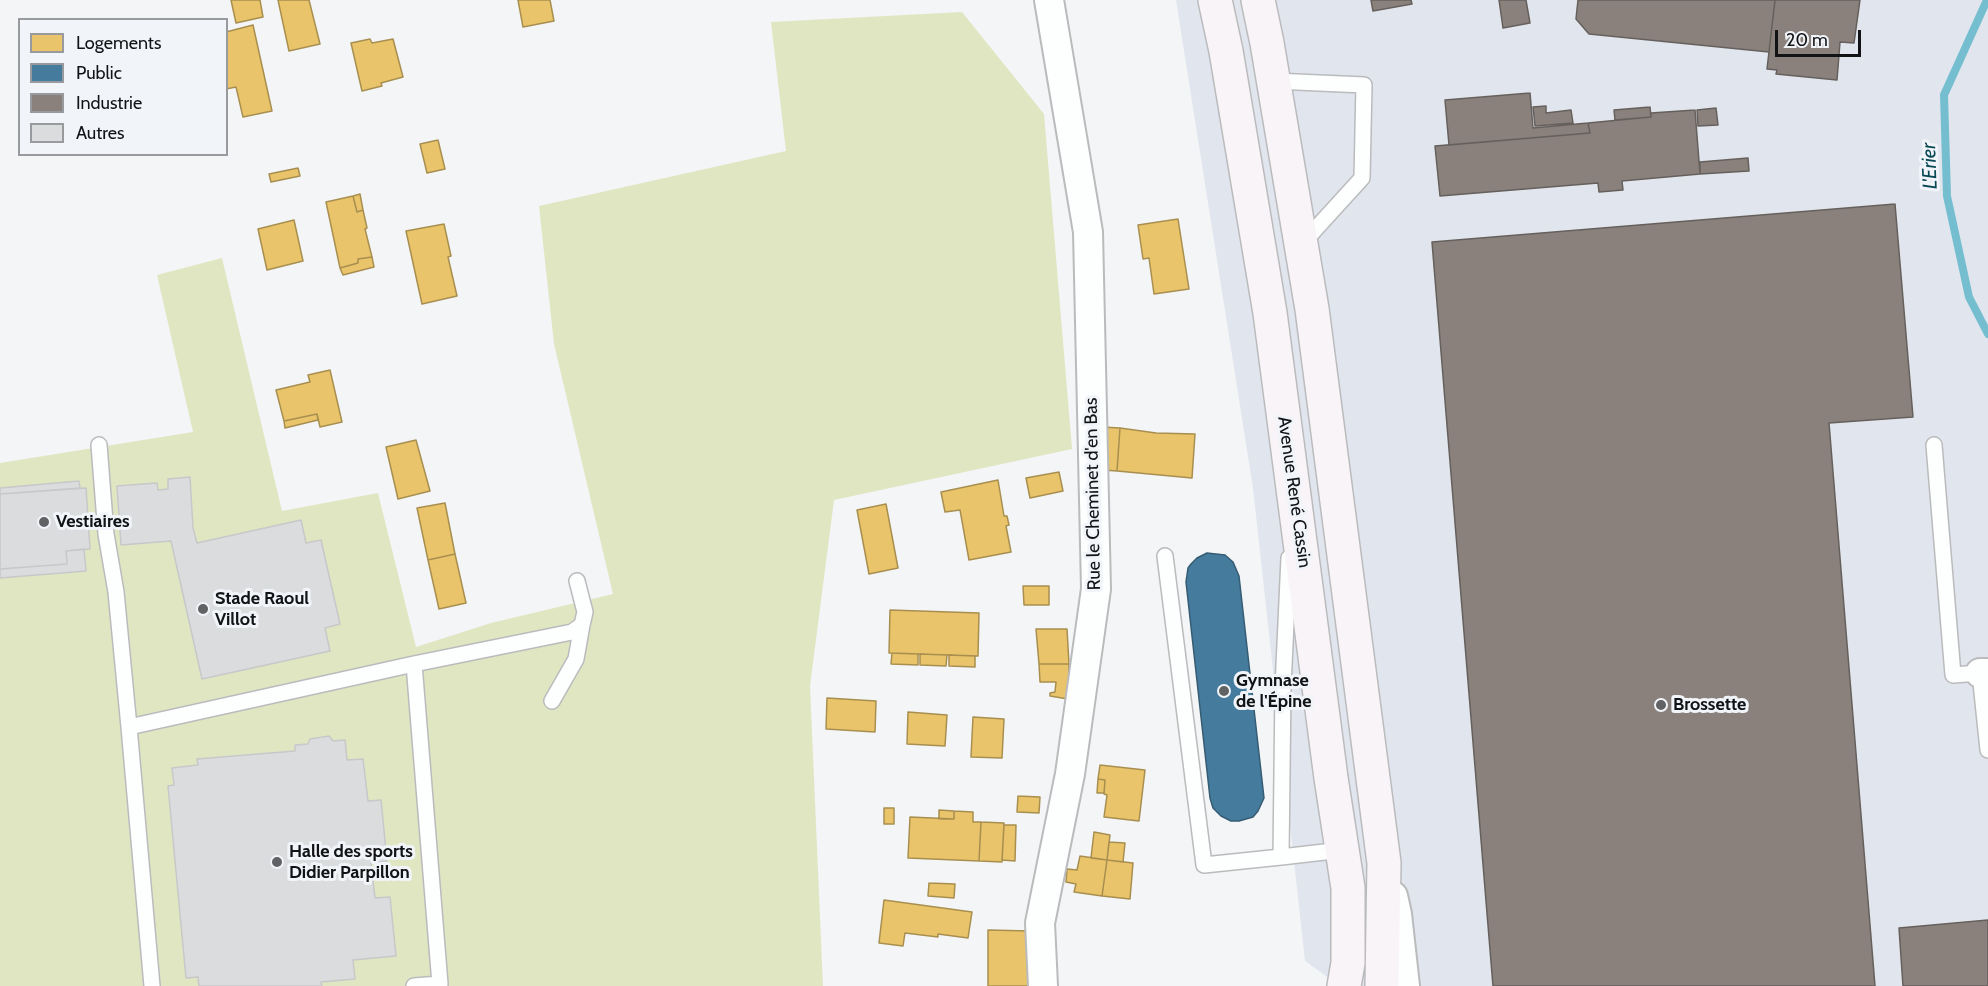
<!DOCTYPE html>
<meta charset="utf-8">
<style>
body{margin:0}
#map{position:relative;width:1988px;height:986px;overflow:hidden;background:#f3f5f7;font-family:Cabin,sans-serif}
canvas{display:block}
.legend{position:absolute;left:18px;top:18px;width:210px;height:138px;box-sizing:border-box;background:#f1f4f9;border:2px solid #989a9e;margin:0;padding:8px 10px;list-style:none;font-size:18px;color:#121315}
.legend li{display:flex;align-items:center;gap:12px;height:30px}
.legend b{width:30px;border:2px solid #989a9e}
.scale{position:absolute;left:1775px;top:30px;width:86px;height:27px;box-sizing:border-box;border:3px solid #121315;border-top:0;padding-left:8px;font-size:18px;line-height:21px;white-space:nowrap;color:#121315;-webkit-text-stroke:4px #f1f4f9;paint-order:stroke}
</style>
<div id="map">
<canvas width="1988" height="986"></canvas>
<ul class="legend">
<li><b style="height:16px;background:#e9c46a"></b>Logements</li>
<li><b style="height:16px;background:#457b9d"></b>Public</li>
<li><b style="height:16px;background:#8a817c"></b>Industrie</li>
<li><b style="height:16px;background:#dbdcdd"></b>Autres</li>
</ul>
<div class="scale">20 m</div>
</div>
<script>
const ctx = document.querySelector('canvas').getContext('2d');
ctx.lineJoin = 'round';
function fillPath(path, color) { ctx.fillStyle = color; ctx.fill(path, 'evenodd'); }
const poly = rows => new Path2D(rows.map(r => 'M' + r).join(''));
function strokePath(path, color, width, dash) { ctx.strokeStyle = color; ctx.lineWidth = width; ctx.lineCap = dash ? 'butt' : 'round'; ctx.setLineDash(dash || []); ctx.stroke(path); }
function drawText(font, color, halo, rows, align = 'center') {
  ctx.font = font + ' Cabin,sans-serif'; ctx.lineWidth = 6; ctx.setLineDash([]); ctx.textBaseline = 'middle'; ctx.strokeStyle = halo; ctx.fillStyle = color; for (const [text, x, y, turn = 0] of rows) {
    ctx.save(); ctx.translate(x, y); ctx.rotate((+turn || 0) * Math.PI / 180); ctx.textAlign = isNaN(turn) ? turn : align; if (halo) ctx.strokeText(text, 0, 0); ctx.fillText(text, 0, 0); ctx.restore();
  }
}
fillPath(poly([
 [1176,0,1988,0,1988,986,1340,986,1305,961,1253,488]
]), '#e1e5ed');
fillPath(poly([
 [962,12,1044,114,1072,449,834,500,810,686,823,986,0,986,0,463,193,432,157,275,222,258,282,511,378,493,416,647,491,623,613,594,554,344,539,206,786,151,771,22]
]), '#e1e6c2');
const homes = poly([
 [231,0,260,0,263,17,236,23,231,0],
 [278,0,309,0,320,44,289,51,278,0],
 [518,0,550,0,554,21,523,27,518,0],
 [253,25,272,111,243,117,236,87,226,89,226,32,253,25],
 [370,39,372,43,393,39,403,77,381,83,382,86,362,91,351,43,370,39],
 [438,140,445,169,427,173,420,144,438,140],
 [298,168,300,176,271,182,269,174,298,168],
 [360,194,363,210,357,212,353,196,360,194],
 [353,196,357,212,363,210,367,228,365,229,372,257,358,259,358,263,340,268,326,202,353,196],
 [1178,219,1189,289,1154,294,1149,258,1143,259,1138,225,1178,219],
 [294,220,303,261,267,270,258,229,294,220],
 [444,224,451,256,448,257,457,296,422,304,406,231,444,224],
 [372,257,374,267,343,275,340,268,358,263,358,259,372,257],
 [330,370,342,422,320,427,317,414,284,421,276,390,310,382,308,375,330,370],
 [317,414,318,420,285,428,284,421,317,414],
 [1102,427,1120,428,1117,471,1103,470,1102,427],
 [1120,428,1156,433,1195,434,1192,478,1117,471,1120,428],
 [416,440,430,491,398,499,386,447,416,440],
 [1059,472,1063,491,1030,498,1026,478,1059,472],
 [998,480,1004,516,1007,516,1009,525,1006,526,1011,552,969,560,960,510,945,512,941,492,998,480],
 [445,503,455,554,428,560,417,508,445,503],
 [886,504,898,568,869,574,857,510,886,504],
 [455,554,466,603,439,609,428,560,455,554],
 [1023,586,1049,586,1049,605,1024,605,1023,586],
 [890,610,979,613,978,656,889,653,890,610],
 [1036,629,1067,629,1069,664,1039,664,1036,629],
 [892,653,918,654,918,665,891,664,892,653],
 [920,654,947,655,946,666,920,665,920,654],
 [949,655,975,656,975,667,949,666,949,655],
 [1039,664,1069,664,1068,699,1050,696,1050,693,1055,692,1056,682,1040,682,1039,664],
 [827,698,876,701,875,732,826,729,827,698],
 [908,712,947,715,945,746,907,744,908,712],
 [973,717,1004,719,1002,758,971,757,973,717],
 [1100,765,1145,770,1139,821,1104,817,1107,795,1104,794,1105,780,1098,779,1100,765],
 [1098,779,1105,780,1104,793,1097,793,1098,779],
 [1018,796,1040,797,1039,813,1017,812,1018,796],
 [884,808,894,808,894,824,884,824,884,808],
 [939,810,954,811,954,819,939,819,939,810],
 [954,811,973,812,973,822,981,822,979,861,908,858,910,817,954,819,954,811],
 [981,822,1004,823,1002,862,979,861,981,822],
 [1004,825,1016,825,1015,861,1002,860,1004,825],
 [1094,832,1110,835,1107,860,1091,858,1094,832],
 [1109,842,1125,843,1123,862,1107,860,1109,842],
 [1080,856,1107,860,1102,896,1074,892,1076,884,1066,882,1067,869,1077,870,1080,856],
 [1107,860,1133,863,1130,899,1102,896,1107,860],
 [929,883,955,884,954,898,928,896,929,883],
 [884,900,972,912,968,938,938,934,938,937,905,933,903,946,879,943,884,900],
 [988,930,1030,931,1029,986,988,986,988,930]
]);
fillPath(homes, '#e9c46a');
strokePath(homes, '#a88f50', 1.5);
const public = poly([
 [1207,553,1225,555,1233,562,1239,576,1264,798,1258,811,1253,817,1239,821,1231,821,1221,816,1213,808,1210,798,1186,582,1188,568,1191,564,1197,558,1207,553]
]);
fillPath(public, '#457b9d');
strokePath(public, '#365c74', 1.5);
const industry = poly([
 [1371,0,1411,0,1412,4,1373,11,1371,0],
 [1499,0,1526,0,1530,23,1503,28,1499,0],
 [1578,0,1775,0,1769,52,1589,34,1576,19,1578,0],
 [1775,0,1860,0,1854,43,1840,42,1837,80,1776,74,1777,70,1767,69,1775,0],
 [1530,93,1533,128,1588,123,1590,133,1449,145,1445,100,1530,93],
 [1546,106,1546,113,1571,110,1573,123,1535,126,1533,107,1546,106],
 [1650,107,1651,117,1615,120,1614,110,1650,107],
 [1716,108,1718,125,1698,126,1697,110,1716,108],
 [1695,110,1700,174,1622,181,1623,190,1599,192,1598,183,1440,196,1435,146,1590,133,1588,123,1651,117,1651,113,1695,110],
 [1748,158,1749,171,1700,174,1700,162,1748,158],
 [1895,204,1913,417,1829,423,1875,986,1493,986,1432,242,1895,204],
 [1988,920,1988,986,1903,986,1899,928,1988,920]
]);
fillPath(industry, '#8a817c');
strokePath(industry, '#66605d', 1.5);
strokePath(poly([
 [1987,0,1944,95,1947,196,1969,297,1988,334]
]), '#74bed0', 8);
const building = poly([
 [190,477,193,528,197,543,301,520,306,543,321,540,340,624,325,628,330,651,202,679,171,541,121,545,117,486,157,483,158,490,168,489,168,479,190,477],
 [79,481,80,488,0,494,0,488,79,481],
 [86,488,90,549,66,551,67,564,0,569,0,494,86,488],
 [84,549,86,571,0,578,0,569,67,564,66,551,84,549],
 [329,736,333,741,345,740,347,760,363,759,368,801,381,800,387,861,371,863,375,898,390,897,396,956,353,960,355,979,321,982,322,986,199,986,198,977,186,978,168,786,174,785,172,768,198,765,197,759,295,751,295,745,308,744,310,739,329,736]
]);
fillPath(building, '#dbdcdd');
strokePath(building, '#c7c8c9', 1.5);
const lane = poly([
 [1274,81,1364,85,1362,178,1301,245],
 [99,445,106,534,116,592,129,727,414,664,572,632,582,625,585,612,577,581],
 [1934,445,1953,675,1980,673,1988,750],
 [1165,556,1204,865,1281,857],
 [1289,558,1283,687,1281,857,1342,850],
 [414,664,440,984,414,986],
 [552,701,576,659,582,625],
 [129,727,152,986]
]);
const street = poly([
 [1980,673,1988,673],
 [1393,896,1397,914,1405,986],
 [1043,986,1040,923,1070,774,1096,589,1088,232,1049,0]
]);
const secondary = poly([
 [1215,0,1226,51,1270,313,1331,778,1348,888,1348,963,1344,986],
 [1258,0,1267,43,1312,309,1384,863,1382,986]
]);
strokePath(lane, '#babbbd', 18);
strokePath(street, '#babbbd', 32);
strokePath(secondary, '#babbbd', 36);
strokePath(lane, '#fdfefe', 15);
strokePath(street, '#fdfefe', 28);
strokePath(secondary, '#f9f4f7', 33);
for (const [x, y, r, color] of [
 [44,522,6,"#616264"],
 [203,609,6,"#616264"],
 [1224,691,6,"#616264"],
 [1661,705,6,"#616264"],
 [277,862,6,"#616264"]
]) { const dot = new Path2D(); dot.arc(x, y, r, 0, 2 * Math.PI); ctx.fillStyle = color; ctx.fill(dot); strokePath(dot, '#f1f4f9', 2); }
drawText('18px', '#121315', '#f1f4f9', [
 ["Avenue René Cassin",1294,492,82],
 ["Rue le Cheminet d'en Bas",1093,494,-91]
]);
drawText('bold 18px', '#121315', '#f1f4f9', [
 ["Vestiaires",56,522],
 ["Stade Raoul",215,599],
 ["Villot",215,620],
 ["Gymnase",1236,681],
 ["de l'Épine",1236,702],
 ["Brossette",1673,705],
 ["Halle des sports",289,852],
 ["Didier Parpillon",289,873]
], 'left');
drawText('italic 20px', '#0a4956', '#f1f4f9', [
 ["L'Erier",1930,166,-92]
]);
</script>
